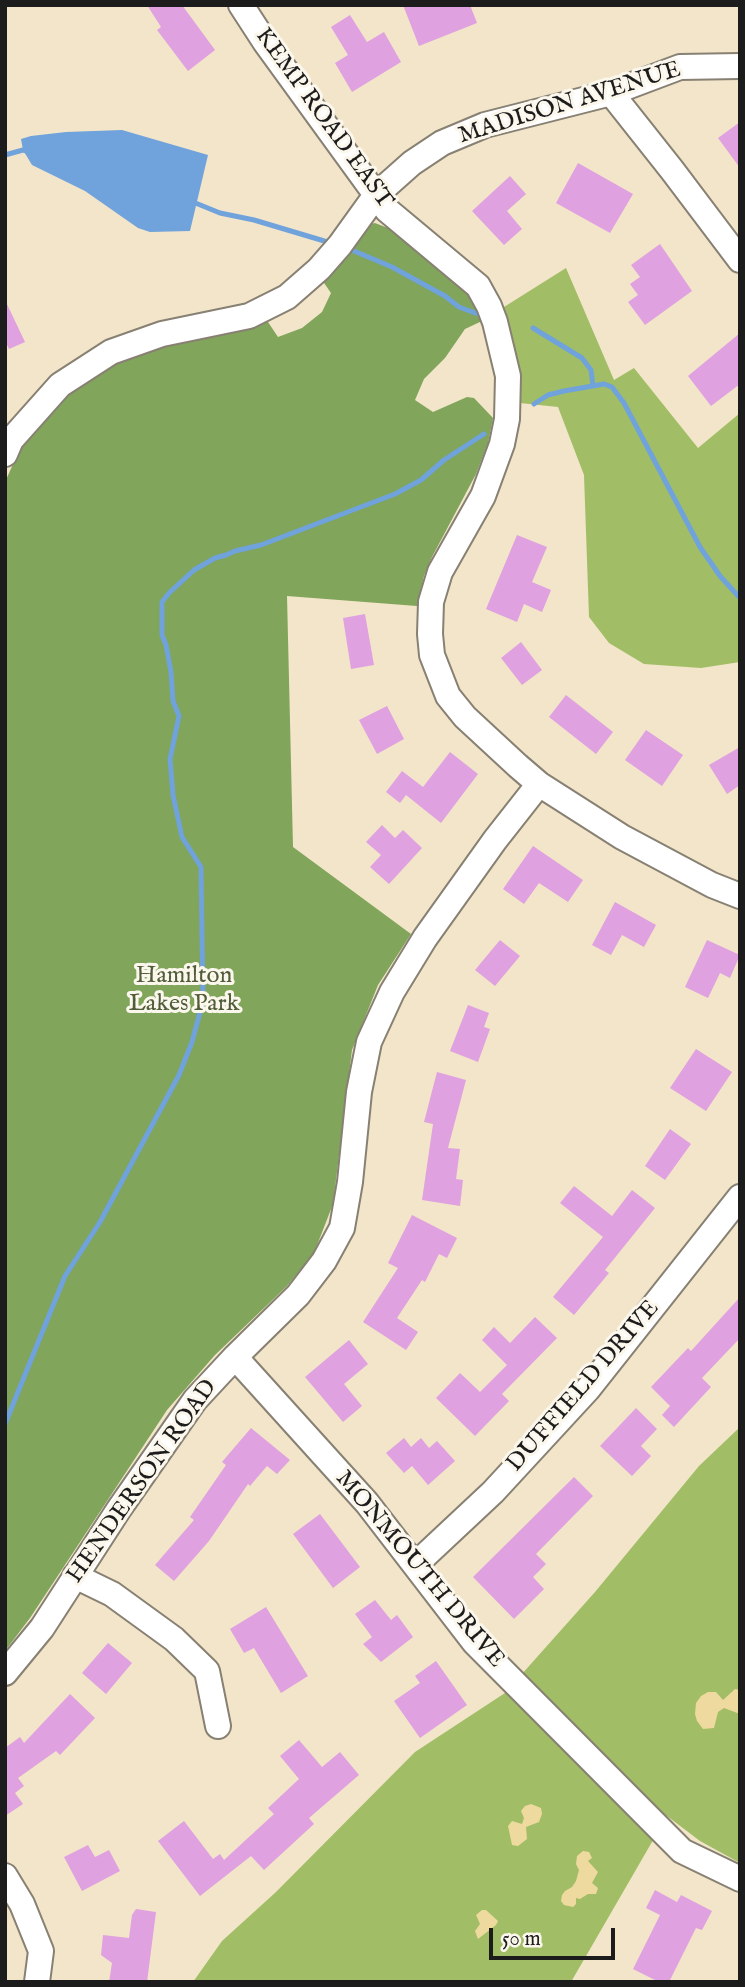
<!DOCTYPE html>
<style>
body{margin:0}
#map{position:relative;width:745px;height:1987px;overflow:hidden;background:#f2e5ca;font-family:"IM FELL English",serif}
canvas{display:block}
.frame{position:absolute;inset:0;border:7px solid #1c1c1c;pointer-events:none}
.scale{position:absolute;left:489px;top:1928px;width:126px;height:32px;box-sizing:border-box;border:4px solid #1c1c1c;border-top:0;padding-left:9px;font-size:21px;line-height:24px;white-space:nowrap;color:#1c1c1c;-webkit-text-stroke:5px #fbf7ec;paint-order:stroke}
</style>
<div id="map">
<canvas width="745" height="1987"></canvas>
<div class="frame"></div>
<div class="scale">50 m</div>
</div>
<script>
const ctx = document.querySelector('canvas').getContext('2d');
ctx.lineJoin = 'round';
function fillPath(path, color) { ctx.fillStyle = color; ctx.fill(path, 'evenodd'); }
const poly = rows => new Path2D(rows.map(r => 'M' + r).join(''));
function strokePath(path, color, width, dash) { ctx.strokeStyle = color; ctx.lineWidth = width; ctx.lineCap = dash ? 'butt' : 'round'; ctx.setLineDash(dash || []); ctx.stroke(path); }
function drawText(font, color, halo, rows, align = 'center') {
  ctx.font = font + ' "IM FELL English",serif'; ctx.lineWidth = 6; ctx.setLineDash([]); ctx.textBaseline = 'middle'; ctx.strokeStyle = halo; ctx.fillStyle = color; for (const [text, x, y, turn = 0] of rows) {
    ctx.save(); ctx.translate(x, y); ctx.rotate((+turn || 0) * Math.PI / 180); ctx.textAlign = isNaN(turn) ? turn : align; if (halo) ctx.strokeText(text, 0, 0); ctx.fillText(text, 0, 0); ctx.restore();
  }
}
fillPath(poly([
 [566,268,614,380,634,368,698,448,740,413,740,662,701,668,644,664,609,643,589,617,584,475,558,407,520,403,517,366,504,307],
 [740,1427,740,1863,700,1841,667,1816,571,1982,193,1982,222,1941,276,1892,415,1752,505,1693,595,1592,699,1466]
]), '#a1be66');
fillPath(poly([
 [375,223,393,230,455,279,472,299,482,321,465,329,445,358,424,379,415,400,433,412,467,397,474,398,493,418,488,443,476,474,432,557,424,576,417,606,287,596,293,847,411,934,378,985,352,1050,333,1204,314,1253,287,1286,215,1355,167,1410,30,1618,5,1651,5,482,23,442,68,390,118,359,162,343,266,319,278,337,302,328,322,312,331,293,322,280,366,225]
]), '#80a55b');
fillPath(poly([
 [735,1689,740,1690,740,1714,724,1708,718,1712,714,1728,703,1729,697,1721,695,1714,696,1703,701,1696,708,1692,716,1692,723,1700],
 [531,1804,541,1808,542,1814,539,1822,526,1827,527,1839,518,1846,512,1845,508,1826,512,1821,522,1824,524,1818,521,1811,525,1806],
 [583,1851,589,1852,592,1858,588,1861,598,1872,592,1883,598,1888,596,1894,588,1894,580,1899,576,1898,576,1904,573,1907,564,1905,561,1901,562,1895,565,1891,572,1887,576,1881,579,1870,576,1864,577,1856],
 [482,1910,486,1910,498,1921,496,1925,478,1939,475,1931,480,1924,476,1915]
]), '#eeda9e');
fillPath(poly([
 [122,130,208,155,190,231,150,232,138,228,85,191,32,165,23,150,21,139,31,136,66,132]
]), '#70a2db');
strokePath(poly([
 [5,155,23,150,30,152],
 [193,202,220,213,254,220,331,243],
 [347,248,392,267,445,296,459,307,478,314],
 [533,328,582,358,591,370,593,386],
 [534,404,548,395,564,391,604,384,612,387,624,403,700,547,720,576,740,598],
 [5,1424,65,1276,100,1222,179,1075,192,1042,203,1001,201,867,182,837,173,795,170,759,179,716,173,701,171,672,166,645,162,635,162,602,169,593,194,570,215,558,226,555,235,551,261,545,395,494,421,480,444,460,484,434]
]), '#70a2db', 5);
fillPath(poly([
 [147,5,182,5,215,50,188,71,157,30,161,27],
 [403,5,470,5,477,23,419,46],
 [350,15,367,42,384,32,401,62,352,92,335,63,348,55,331,27],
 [740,122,740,168,718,138],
 [578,163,633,194,610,233,556,203],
 [510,176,526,194,507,211,522,229,504,245,472,211],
 [660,244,692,291,645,325,628,302,638,295,630,284,640,277,631,265],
 [5,300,25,342,9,349,5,340],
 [740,333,740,384,711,406,688,376],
 [517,535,547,547,532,582,551,590,542,612,524,604,517,622,486,609],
 [365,614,374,665,351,669,343,618],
 [521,642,542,670,522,685,501,658],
 [566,695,613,732,596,754,549,717],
 [387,706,404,739,377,754,359,720],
 [646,730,683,755,662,786,625,760],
 [740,747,740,785,727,794,709,765],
 [450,752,478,774,441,823,406,795,400,803,386,792,402,771,423,787],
 [382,825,395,838,403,830,422,848,389,884,370,867,381,855,366,842],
 [533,846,583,880,568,902,539,883,524,904,503,889],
 [615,902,656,925,644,947,622,935,611,955,592,945],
 [500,940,520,956,495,986,475,970],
 [707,940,740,955,730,978,720,973,708,998,685,987],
 [468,1005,489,1013,484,1027,490,1029,478,1062,450,1051],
 [696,1049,732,1072,706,1111,670,1088],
 [437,1072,466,1080,448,1148,460,1149,456,1179,463,1180,460,1206,422,1200,433,1124,424,1122],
 [670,1129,691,1144,665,1180,645,1166],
 [574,1186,612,1216,632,1190,655,1208,605,1270,609,1273,574,1315,553,1297,603,1237,560,1203],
 [412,1215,457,1238,447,1258,439,1254,425,1282,422,1280,397,1318,418,1332,406,1350,363,1322,398,1268,388,1263],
 [740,1297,740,1338,702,1378,711,1387,674,1427,662,1415,670,1406,651,1387,688,1348,691,1351],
 [535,1317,557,1338,502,1394,509,1401,475,1436,436,1398,460,1373,480,1392,507,1365,482,1340,494,1327,510,1343],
 [349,1340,368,1364,344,1384,362,1406,343,1422,305,1377],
 [636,1408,657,1429,641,1446,651,1456,632,1476,600,1446],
 [251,1428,290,1460,277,1474,267,1466,250,1486,248,1484,209,1541,174,1581,155,1565,194,1520,190,1517,226,1465,222,1462],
 [404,1438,411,1447,421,1438,429,1448,437,1441,455,1461,428,1485,412,1466,404,1473,386,1453],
 [574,1477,593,1496,536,1554,546,1564,533,1577,544,1589,514,1619,473,1577],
 [320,1514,360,1567,333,1588,293,1534],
 [375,1600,391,1620,397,1615,413,1637,381,1662,363,1644,372,1637,355,1614],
 [266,1607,308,1676,281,1693,254,1648,244,1653,230,1629],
 [108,1643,132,1663,106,1694,82,1673],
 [436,1661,467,1705,420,1738,394,1701,420,1683,415,1676],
 [70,1694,95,1718,60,1755,56,1751,18,1778,24,1786,15,1793,23,1804,5,1816,5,1748,20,1737,24,1743],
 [299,1740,322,1767,340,1752,359,1775,309,1818,314,1824,264,1870,251,1856,200,1896,158,1841,184,1821,213,1859,220,1854,224,1860,274,1814,268,1808,299,1779,280,1756],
 [88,1845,95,1857,109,1850,120,1871,82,1891,64,1857],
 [655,1890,677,1902,681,1895,712,1911,702,1930,696,1928,669,1982,659,1982,633,1969,660,1915,646,1908],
 [136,1909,156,1912,147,1982,109,1982,112,1963,101,1955,103,1935,129,1938,132,1915]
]), '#dfa1df');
const minor = poly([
 [241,5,265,42,387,210,478,286,489,306,495,322,508,376,507,419,502,444,483,496,440,572,431,602,430,634,432,655,448,696,465,717,518,766,539,784,622,837,712,885,740,896],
 [611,93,672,170,740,260],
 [5,454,11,440,60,385,111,352,162,334,249,316,287,297,319,269,340,245,376,195,412,163,442,143,485,125,611,93,680,67,740,66],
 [235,1357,367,1503,474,1642,682,1851,740,1879],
 [415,1565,493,1492,588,1389,740,1197],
 [75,1576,112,1594,174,1639,207,1671,218,1726],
 [5,1673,42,1628,119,1509,195,1400,235,1357,298,1295,324,1261,342,1228,350,1182,359,1092,369,1042,392,992,425,938,495,840,539,784],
 [5,1876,22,1904,41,1951,37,1982]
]);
strokePath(minor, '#878073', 28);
strokePath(minor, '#fff', 24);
drawText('24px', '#1c1c1c', '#fbf7ec', [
 ["MADISON AVENUE",570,104,-17],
 ["KEMP ROAD EAST",323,119,54],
 ["DUFFIELD DRIVE",584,1387,-49],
 ["HENDERSON ROAD",143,1482,-55],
 ["MONMOUTH DRIVE",419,1570,50]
]);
drawText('24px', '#515d3a', '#fbf7ec', [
 ["Hamilton",184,977],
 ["Lakes Park",184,1005]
]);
</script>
